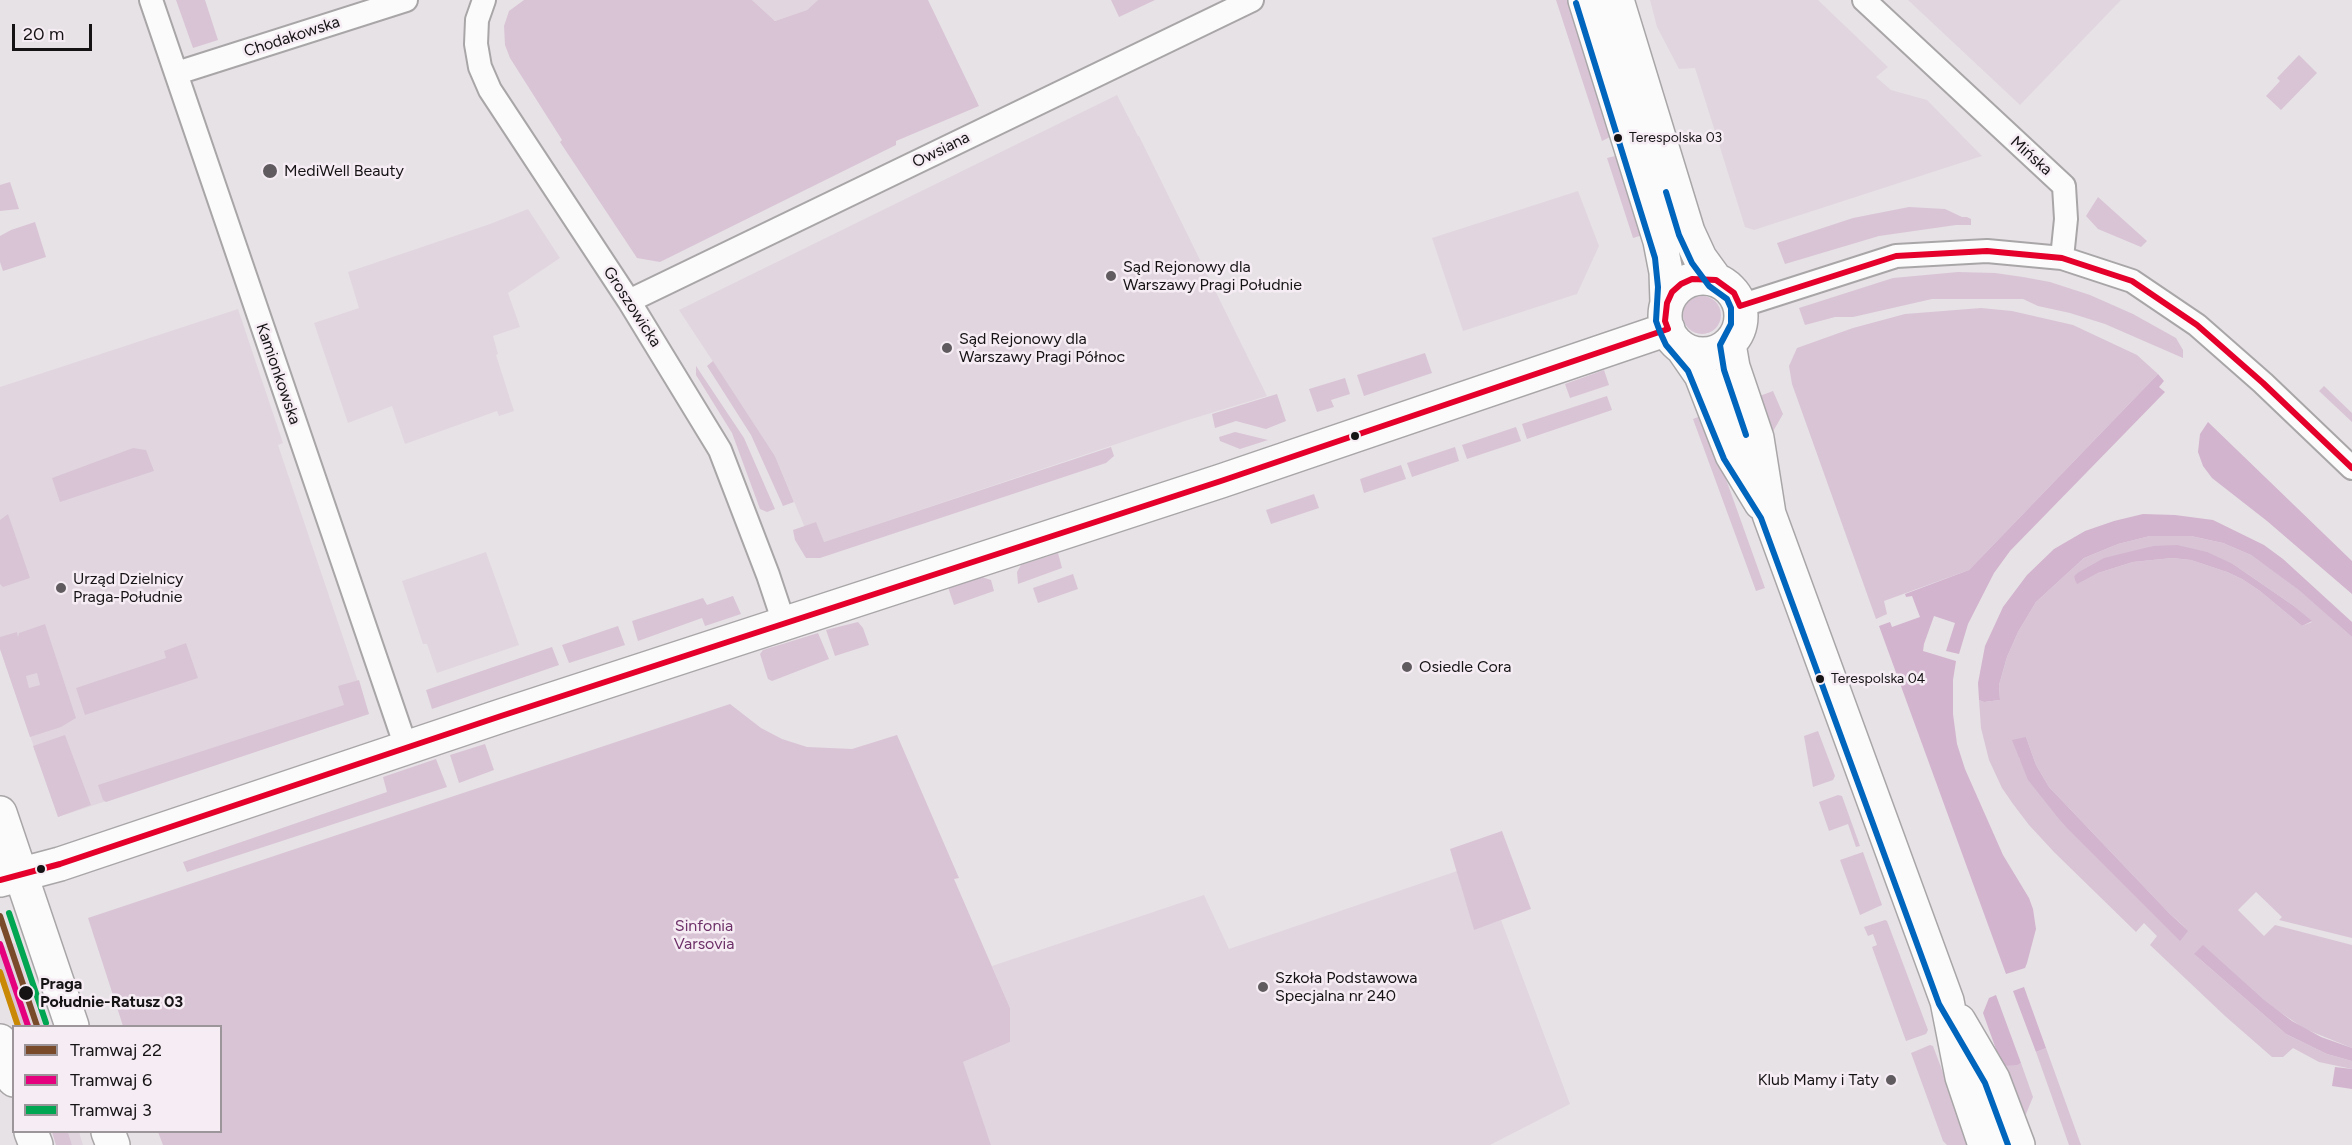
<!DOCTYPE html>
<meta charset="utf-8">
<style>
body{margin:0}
#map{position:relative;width:2352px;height:1145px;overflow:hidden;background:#e7e2e6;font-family:Figtree,sans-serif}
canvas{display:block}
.legend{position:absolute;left:12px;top:1025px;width:210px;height:108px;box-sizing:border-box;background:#f6edf4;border:2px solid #9c969b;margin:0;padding:8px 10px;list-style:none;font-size:18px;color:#161315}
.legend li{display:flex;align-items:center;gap:12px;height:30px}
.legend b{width:30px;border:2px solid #9c969b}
.scale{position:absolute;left:12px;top:24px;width:80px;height:27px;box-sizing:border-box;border:3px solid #161315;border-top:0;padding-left:8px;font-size:18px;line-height:21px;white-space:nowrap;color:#161315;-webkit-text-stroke:4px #f6edf4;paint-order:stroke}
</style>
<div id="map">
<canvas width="2352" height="1145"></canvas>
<ul class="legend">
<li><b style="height:8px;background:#7a4b2a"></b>Tramwaj 22</li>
<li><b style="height:8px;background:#e5007d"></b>Tramwaj 6</li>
<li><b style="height:8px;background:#00a651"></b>Tramwaj 3</li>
</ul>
<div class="scale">20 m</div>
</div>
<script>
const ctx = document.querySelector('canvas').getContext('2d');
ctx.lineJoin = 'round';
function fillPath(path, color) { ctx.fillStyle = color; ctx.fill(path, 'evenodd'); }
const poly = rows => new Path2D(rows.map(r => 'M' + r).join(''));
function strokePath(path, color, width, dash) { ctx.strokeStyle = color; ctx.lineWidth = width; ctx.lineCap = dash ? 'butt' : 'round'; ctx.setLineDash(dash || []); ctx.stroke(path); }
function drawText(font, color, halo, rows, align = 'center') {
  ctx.font = font + ' Figtree,sans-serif'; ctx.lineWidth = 5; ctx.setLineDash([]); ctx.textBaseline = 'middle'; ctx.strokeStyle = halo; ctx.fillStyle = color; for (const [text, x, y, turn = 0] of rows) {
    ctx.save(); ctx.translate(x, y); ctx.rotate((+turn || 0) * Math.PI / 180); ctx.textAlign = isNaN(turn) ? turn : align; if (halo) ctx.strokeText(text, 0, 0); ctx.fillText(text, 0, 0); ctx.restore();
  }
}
fillPath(poly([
 [752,0,818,0,807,10,775,21],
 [1650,0,1818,0,1888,67,1876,77,1891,90,1927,100,1982,156,1754,230,1745,227,1695,68,1679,69,1657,27],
 [1908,0,2121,0,2020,105],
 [1117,95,1138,136,1139,136,1267,396,1188,420,816,545,810,540,775,456,679,310],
 [1578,191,1599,246,1577,294,1463,331,1432,238],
 [528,209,560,258,508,293,520,327,493,336,498,354,496,355,514,411,499,416,497,411,405,444,392,406,348,423,314,323,359,308,348,272,490,224],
 [238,309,283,443,278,445,369,714,58,817,0,649,0,387],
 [486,552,519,645,437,673,427,644,423,644,402,581],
 [1457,871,1474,929,1501,920,1570,1104,1490,1145,991,1145,962,1062,1010,1042,1010,1008,992,966,1204,895,1229,949],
 [15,943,43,1026,31,1026,4,946],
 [68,1132,79,1132,83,1145,72,1145]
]), '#e1d6df');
fillPath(poly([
 [176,0,205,0,218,40,193,48],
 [524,0,752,0,775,21,807,10,818,0,928,0,979,106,896,141,896,145,660,262,637,258,560,142,562,140,510,58,505,45,504,26,509,11],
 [1111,0,1155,0,1119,17],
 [1556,0,1573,0,1613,130,1610,137,1602,141],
 [2299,55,2317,73,2281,110,2266,96,2280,81,2277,78],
 [1615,156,1623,158,1646,234,1633,238,1607,158],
 [10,182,19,209,0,211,0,185],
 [2098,197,2147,241,2141,247,2098,229,2086,216],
 [1909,207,1945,209,1962,217,1967,217,1971,219,1971,225,1956,225,1879,236,1785,264,1777,243,1853,218],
 [35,222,46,257,3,271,0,262,0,236,11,230],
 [1958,272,1995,273,2023,277,2050,282,2090,295,2133,314,2176,338,2183,350,2183,358,2105,324,2070,313,2038,306,2023,299,1932,299,1853,317,1835,317,1805,325,1799,308,1893,278],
 '1683 315a19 19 0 1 1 38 0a19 19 0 1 1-38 0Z',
 [1981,308,2012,311,2073,325,2137,355,2158,374,1969,570,1884,601,1887,614,1876,619,1792,384,1789,366,1797,348,1853,328,1905,314],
 [1425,353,1432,373,1364,396,1357,375],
 [713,361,775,456,794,502,783,506,751,435,707,366],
 [696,366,744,438,775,509,767,512,760,509,732,433,696,375],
 [1604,370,1609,385,1570,398,1565,384],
 [1345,378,1350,394,1331,400,1334,407,1317,412,1309,389],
 [2324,386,2352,413,2352,422,2319,391],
 [1773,391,1783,414,1771,435,1757,397],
 [1277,394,1286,421,1266,429,1236,421,1215,428,1212,414],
 [1607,396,1612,410,1527,439,1522,424],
 [1703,415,1765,588,1756,591,1693,419],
 [1516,427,1521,441,1467,459,1462,445],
 [1235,432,1268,440,1240,449,1220,441,1219,437],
 [1111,447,1114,456,1106,463,820,558,806,558,795,540,793,530,816,522,824,542],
 [1455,447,1459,461,1412,477,1407,463],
 [133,448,146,450,154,471,60,502,52,478],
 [1401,465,1406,479,1364,493,1360,479],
 [1314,494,1319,508,1271,524,1266,510],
 [8,514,30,578,3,587,0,584,0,520],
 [2150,536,2191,536,2223,543,2251,555,2299,589,2352,637,2352,938,2279,920,2282,917,2256,892,2238,910,2264,936,2275,925,2352,945,2352,1048,2305,1029,2194,954,2286,1034,2327,1054,2352,1061,2352,1069,2319,1062,2293,1048,2283,1057,2272,1057,2225,1016,2150,945,2157,936,2144,923,2136,932,2054,852,2029,825,2013,804,2002,788,1989,760,1981,728,1979,700,1984,702,2000,700,1999,685,2007,657,2018,632,2036,602,2084,558,2118,544],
 [2153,546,2233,564,2294,606,2312,622,2302,626,2260,591,2242,579,2227,572,2191,560,2172,558,2133,562,2098,573,2077,583,2074,576],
 [2026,737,2036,765,2049,787,2169,913,2188,930,2063,824,2019,758],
 [1058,553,1062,568,1018,584,1017,572,1021,565],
 [1073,574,1078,589,1038,603,1033,588],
 [982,577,991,580,994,591,954,605,948,587],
 [733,596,741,614,705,626,702,618,638,641,632,621,703,598,707,605],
 [858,622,863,628,869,645,835,656,826,630],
 [45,624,76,718,61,727,30,737,0,649,0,637,17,632,18,637,19,633],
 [37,673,40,685,29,688,26,676],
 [618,626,625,645,569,663,562,645],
 [818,633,829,659,772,681,768,679,760,654,763,650],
 [186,643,198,678,85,715,76,688,166,658,164,651],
 [552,647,559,665,432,709,426,690],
 [359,680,369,714,106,802,103,800,98,785,344,705,338,686],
 [730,704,761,728,782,739,807,747,852,749,897,735,959,878,954,879,1010,1008,1010,1042,963,1062,991,1145,163,1145,158,1132,220,1132,220,1026,123,1026,88,918],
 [1818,731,1835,776,1833,780,1813,787,1804,736],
 [65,735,91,805,58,817,33,746],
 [485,744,494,770,459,783,450,755],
 [436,759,447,787,187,872,183,862,387,792,383,777],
 [1838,795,1842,796,1860,846,1856,847,1848,824,1829,831,1819,802],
 [1502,831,1531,909,1474,930,1450,849],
 [1863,852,1882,905,1860,915,1840,860],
 [1885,920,1887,921,1928,1030,1926,1034,1906,1041,1872,947,1877,945,1873,934,1868,936,1864,927],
 [4,946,31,1026,16,1026,0,979,0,948],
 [1930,1045,1933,1046,1970,1145,1947,1145,1943,1141,1911,1053],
 [2046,1048,2081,1145,2069,1145,2036,1052],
 [2021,1063,2033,1097,2026,1114,2021,1116,2002,1066],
 [52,1132,68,1132,72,1145,56,1145]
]), '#d9c4d6');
fillPath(poly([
 [2158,374,2164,381,2159,387,2165,392,2010,551,1994,573,1968,624,1959,654,1946,651,1955,623,1934,616,1924,644,1923,651,1956,661,1953,680,1953,714,1957,744,1965,769,2003,855,2029,898,2033,909,2036,929,2027,963,2025,968,2006,974,1879,626,1890,622,1892,627,1920,617,1912,596,1906,597,1905,594,1969,570],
 [2208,422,2352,561,2352,594,2267,521,2212,478,2203,466,2198,452,2200,434],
 [2143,514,2175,515,2213,520,2264,545,2283,559,2352,622,2352,637,2299,590,2251,555,2223,543,2191,536,2150,536,2118,544,2084,558,2036,602,2018,632,2007,657,1999,685,2000,700,1984,702,1979,700,1978,683,1985,646,2003,607,2027,575,2054,549,2085,531,2114,521],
 [2177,545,2207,552,2233,564,2294,606,2312,621,2302,626,2260,591,2242,579,2227,572,2191,560,2172,558,2133,562,2098,573,2077,584,2075,580,2074,576,2079,572,2104,558,2153,546],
 [2026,737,2036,765,2049,787,2169,913,2188,931,2180,941,2063,824,2028,780,2012,740],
 [2203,945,2264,1000,2292,1021,2321,1037,2352,1048,2352,1061,2327,1054,2286,1034,2194,954],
 [2024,987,2046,1048,2036,1052,2013,991],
 [1996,995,2021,1063,2017,1065,2002,1066,1983,1013,1989,998],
 [2335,1067,2352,1069,2352,1089,2332,1086]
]), '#d2b4ce');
const street = poly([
 [151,0,406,747],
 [484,0,477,20,476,44,480,67,490,90,629,301,720,450,768,575,784,623],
 [1864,0,2064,186,2066,219,2062,258],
 [177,73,406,0],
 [629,301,1252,0],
 [1740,306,1896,256,1987,251,2062,258,2132,281,2197,325,2263,383,2352,468]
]);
const secondary = poly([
 [1585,0,1660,241,1666,272,1667,303],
 [1617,0,1688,232,1700,258,1716,280],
 '1665 316a38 38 0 1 1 76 0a38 38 0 1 1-76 0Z',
 [1729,344,1733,367,1757,438,1769,514,1947,1001,1962,1077,1985,1145],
 [1683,349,1701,375,1732,455,1761,503],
 [0,813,72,1026],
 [0,880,60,864,501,716,1221,481,1668,329],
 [1959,1021,1993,1079,2018,1145],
 [0,1041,14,1080],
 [31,1132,36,1145],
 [108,1132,113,1145]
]);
strokePath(street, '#a9a6a8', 26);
strokePath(secondary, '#a9a6a8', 36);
strokePath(street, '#fbfbfb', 22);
strokePath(secondary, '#fbfbfb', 33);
strokePath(poly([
 [0,880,60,864,501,716,1221,481,1668,329,1665,321,1667,303,1672,292,1681,284,1692,279,1716,280,1734,293,1740,306,1896,256,1987,251,2062,258,2132,281,2197,325,2263,383,2352,468]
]), '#e4002b', 6);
strokePath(poly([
 [1576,3,1655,258,1658,287,1656,321,1660,332,1666,345,1688,371,1724,459,1761,518,1939,1004,1985,1083,2008,1145],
 [1666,192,1679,235,1692,263,1709,286,1727,299,1731,308,1731,324,1720,345,1724,370,1746,435]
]), '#0065bd', 6);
strokePath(poly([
 [0,916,37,1026]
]), '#7a4b2a', 6);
strokePath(poly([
 [0,944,28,1026]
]), '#e5007d', 6);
strokePath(poly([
 [9,913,46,1023]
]), '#00a651', 6);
strokePath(poly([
 [0,972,18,1026]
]), '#ca8904', 6);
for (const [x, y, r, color] of [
 [1618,138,5,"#161315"],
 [270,171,8,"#5f5b5e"],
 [1111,276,6,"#5f5b5e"],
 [947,348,6,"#5f5b5e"],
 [1355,436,5,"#161315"],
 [61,588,6,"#5f5b5e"],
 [1407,667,6,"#5f5b5e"],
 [1820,679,5,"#161315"],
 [41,869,5,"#161315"],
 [1263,987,6,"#5f5b5e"],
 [26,993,8,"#161315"],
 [1891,1080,6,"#5f5b5e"]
]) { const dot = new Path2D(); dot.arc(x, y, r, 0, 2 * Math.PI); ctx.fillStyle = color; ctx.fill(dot); strokePath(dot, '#f6edf4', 2); }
drawText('14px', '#161315', '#f6edf4', [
 ["Terespolska 03",1629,138],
 ["Terespolska 04",1831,679]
], 'left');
drawText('16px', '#161315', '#f6edf4', [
 ["Chodakowska",292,37,-18],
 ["Owsiana",941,150,-26],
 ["Mińska",2031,156,42],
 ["Groszowicka",632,307,57],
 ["Kamionkowska",278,374,71]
]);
drawText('16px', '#161315', '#f6edf4', [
 ["MediWell Beauty",284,171],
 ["Sąd Rejonowy dla",1123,267],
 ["Warszawy Pragi Południe",1123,285],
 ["Sąd Rejonowy dla",959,339],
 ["Warszawy Pragi Północ",959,357],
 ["Urząd Dzielnicy",73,579],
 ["Praga-Południe",73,597],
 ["Osiedle Cora",1419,667],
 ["Szkoła Podstawowa",1275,978],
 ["Specjalna nr 240",1275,996],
 ["Klub Mamy i Taty",1879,1080,"right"]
], 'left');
drawText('16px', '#6d3068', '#f6edf4', [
 ["Sinfonia",704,926],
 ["Varsovia",704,944]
]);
drawText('bold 16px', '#161315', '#f6edf4', [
 ["Praga",40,984],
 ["Południe-Ratusz 03",40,1002]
], 'left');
</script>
